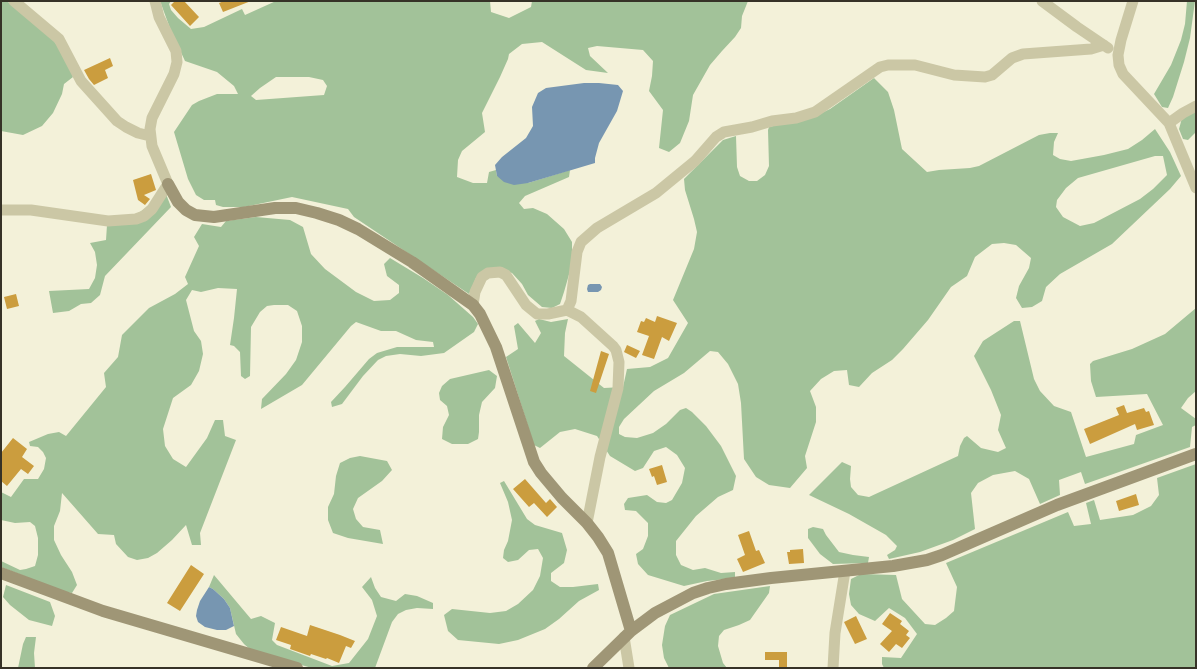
<!DOCTYPE html>
<style>
body{margin:0}
#map{position:relative;width:1197px;height:669px;overflow:hidden;background:#f3f1d9;font-family:"Sofia Sans Condensed",sans-serif}
canvas{display:block}
.frame{position:absolute;inset:0;border:2px solid #363227;pointer-events:none}
</style>
<div id="map">
<canvas width="1197" height="669"></canvas>
<div class="frame"></div>
</div>
<script>
const ctx = document.querySelector('canvas').getContext('2d');
ctx.lineJoin = 'round';
function fillPath(path, color) { ctx.fillStyle = color; ctx.fill(path, 'evenodd'); }
const poly = rows => new Path2D(rows.map(r => 'M' + r).join(''));
function strokePath(path, color, width, dash) { ctx.strokeStyle = color; ctx.lineWidth = width; ctx.lineCap = dash ? 'butt' : 'round'; ctx.setLineDash(dash || []); ctx.stroke(path); }
fillPath(poly([
 [1,1,7,1,53,40,64,54,73,77,64,84,62,94,53,113,42,126,23,135,1,131],
 [160,1,171,1,169,4,171,10,178,18,191,29,204,27,242,9,245,15,276,1,490,1,491,12,509,18,531,7,532,1,748,1,742,16,741,28,735,37,722,51,710,65,693,95,689,121,680,143,669,152,659,148,663,110,649,91,652,76,653,61,643,50,597,46,588,48,590,56,608,73,586,70,542,42,522,44,509,54,508,59,500,77,482,113,485,132,462,151,458,160,457,177,473,183,487,183,489,172,496,170,497,176,528,183,570,170,569,177,525,196,519,203,524,209,533,208,547,214,564,229,572,242,572,264,564,292,560,304,552,308,542,307,528,295,522,284,512,273,500,269,476,278,469,294,354,217,348,209,292,197,244,207,223,207,216,205,215,200,204,200,196,195,188,179,174,132,192,105,199,101,217,94,238,94,234,86,217,72,185,61,171,31],
 [276,77,309,77,323,80,327,86,324,95,256,100,251,96,260,88],
 [1187,1,1195,1,1190,38,1184,62,1173,97,1168,108,1162,107,1154,94,1171,65,1181,40,1185,24],
 [874,78,888,92,894,110,902,149,927,172,939,170,970,168,979,166,1039,135,1050,133,1058,133,1054,142,1053,155,1060,159,1071,161,1104,155,1128,149,1142,140,1155,129,1170,152,1181,176,1170,189,1112,244,1060,274,1046,287,1042,301,1032,307,1022,308,1016,298,1019,286,1029,268,1031,258,1016,245,1004,243,992,244,975,257,967,276,951,287,928,320,903,349,892,360,872,373,859,387,849,385,847,370,834,371,821,379,810,391,816,407,816,422,805,456,807,468,790,488,769,485,756,477,744,459,741,403,738,384,728,364,718,352,710,351,684,373,654,391,624,419,619,427,619,434,625,437,637,438,653,433,666,424,680,410,686,408,692,412,706,426,721,446,736,476,733,490,718,497,696,516,676,541,676,555,681,565,693,570,705,568,721,573,735,572,735,578,707,581,684,586,648,575,638,564,636,554,643,549,648,536,648,523,636,511,625,510,624,504,628,498,647,495,657,502,666,503,672,500,682,483,685,468,677,455,666,447,654,451,643,468,635,471,610,456,597,436,575,429,560,432,540,448,534,445,506,357,518,349,514,326,518,323,535,343,541,333,535,321,539,319,551,322,568,319,565,333,564,356,604,388,623,387,627,369,650,367,668,358,688,323,673,300,694,249,697,232,694,219,685,190,684,179,723,140,736,136,737,167,740,176,749,181,757,181,765,175,769,166,768,130,769,127,815,116,830,109],
 [1155,156,1163,156,1167,175,1153,189,1140,199,1094,223,1080,226,1063,217,1056,207,1057,200,1066,188,1078,178],
 [1196,109,1196,132,1188,140,1183,139,1179,129,1182,118],
 [166,194,171,207,105,276,100,295,91,303,81,304,69,311,53,313,49,291,89,289,95,278,97,265,95,252,90,243,106,240,107,225,121,225],
 [256,217,290,220,303,227,311,254,325,269,356,292,374,301,390,300,399,293,399,285,387,276,384,264,390,258,423,278,448,295,473,317,478,324,474,332,444,353,421,356,400,354,386,356,378,360,363,376,342,404,332,407,331,402,345,387,369,359,377,353,397,347,434,347,433,342,416,340,396,331,381,331,356,322,351,326,302,385,261,409,262,399,286,374,296,360,302,342,302,326,297,311,288,305,274,305,267,306,260,312,251,327,250,376,245,379,241,376,240,352,234,346,230,345,234,318,237,289,218,288,201,292,192,290,186,300,194,331,201,341,203,354,199,371,191,385,173,398,163,429,165,446,173,459,186,467,207,438,215,420,223,420,225,436,236,440,200,533,201,545,192,545,186,525,172,540,157,553,148,558,137,560,128,557,116,544,114,535,98,534,62,493,60,511,54,526,54,540,61,555,72,572,77,585,72,593,65,592,1,567,1,561,20,570,26,569,35,566,38,555,38,538,35,526,30,522,15,523,1,520,1,492,11,497,24,479,38,479,44,469,46,458,43,452,38,447,30,446,29,442,48,434,59,432,66,436,106,387,104,373,118,357,122,335,149,308,175,294,188,284,185,277,199,246,194,237,202,224,221,227,226,221],
 [1196,308,1196,391,1188,398,1181,408,1196,419,1196,425,1192,427,1190,447,1085,484,1081,472,1059,480,1060,495,1040,504,1029,479,1015,471,993,475,978,483,971,493,975,529,953,540,920,552,889,559,887,555,895,550,897,546,886,535,849,514,809,495,842,462,851,466,850,479,851,487,858,495,869,497,958,456,960,446,964,438,967,436,981,448,998,452,1006,448,998,430,1001,415,991,390,974,356,983,341,1014,321,1020,321,1034,379,1040,391,1054,406,1071,412,1086,457,1134,444,1136,435,1163,425,1147,394,1096,397,1091,381,1090,364,1093,361,1132,349,1165,334],
 [489,370,497,376,495,388,482,402,479,415,479,432,478,439,468,444,452,444,442,439,443,427,449,415,447,406,440,400,439,393,442,386,450,379],
 [360,456,387,461,392,470,382,481,358,498,353,509,356,519,363,527,380,530,383,544,348,538,333,533,328,520,328,507,334,494,336,476,340,463,350,458],
 [1196,464,1196,668,884,668,882,664,882,657,901,658,917,634,905,618,889,608,875,621,859,614,851,605,849,594,851,579,861,574,896,575,902,599,925,624,935,625,946,618,954,611,957,587,946,563,1068,512,1074,526,1091,524,1086,503,1094,500,1100,520,1133,515,1151,506,1159,495,1157,478],
 [504,481,527,519,535,525,562,533,567,550,564,563,551,573,551,581,560,587,573,587,598,584,599,590,579,601,559,619,545,629,518,640,499,644,458,640,448,631,444,615,452,609,490,613,506,611,518,604,533,590,540,576,543,558,538,549,529,550,518,560,508,562,503,558,504,550,508,541,512,520,508,502,500,483],
 [813,527,823,529,826,535,839,552,853,555,869,557,868,563,833,564,820,554,808,538,808,529],
 [214,575,251,619,261,616,275,623,272,640,277,645,332,666,349,663,368,639,377,616,372,600,362,587,371,577,375,588,381,597,396,601,405,594,417,596,433,603,433,609,417,608,406,610,398,614,392,622,375,668,312,668,252,651,244,644,236,634,230,608,224,599,213,589,209,587],
 [6,585,50,602,55,616,52,626,29,620,10,605,3,597],
 [770,586,769,593,750,620,739,625,724,630,719,636,718,646,723,663,727,668,669,668,664,658,662,645,665,626,670,615,714,594],
 [26,637,36,637,34,653,35,668,18,668,23,644]
]), '#a2c299');
fillPath(poly([
 [584,83,599,83,618,85,623,91,617,111,599,143,595,158,595,163,528,183,514,185,504,182,497,176,495,165,502,157,526,138,533,126,532,107,538,93,546,88],
 [590,284,600,284,602,287,601,290,598,292,588,292,587,289,588,285],
 [209,587,213,589,224,599,230,608,234,626,226,630,217,630,205,627,198,622,196,616,197,610,200,601]
]), '#7796b1');
fillPath(poly([
 [175,1,184,1,199,17,190,26,171,5],
 [224,1,251,1,223,12,219,3],
 [110,58,113,66,105,70,108,78,94,85,89,79,84,70],
 [151,174,156,190,144,195,150,199,145,205,138,200,133,180],
 [16,294,19,306,7,309,4,297],
 [657,316,677,323,669,341,662,337,654,359,642,355,649,336,637,332,641,321,644,322,646,318,655,322],
 [627,345,640,351,636,358,624,352],
 [601,351,609,354,596,393,590,391],
 [1124,405,1127,413,1144,408,1146,412,1149,411,1154,425,1137,430,1135,424,1090,444,1084,429,1119,415,1116,408],
 [13,438,27,449,22,457,34,466,28,474,21,469,7,486,1,481,1,453],
 [662,465,667,482,657,485,654,476,652,477,649,469],
 [525,479,546,503,550,499,557,507,547,517,534,503,529,507,513,489],
 [1136,494,1139,505,1119,511,1116,501],
 [749,531,756,551,759,550,765,563,743,572,737,559,745,555,738,535],
 [803,549,804,563,789,564,787,552,790,552,790,550],
 [191,565,204,574,180,611,167,603],
 [890,613,902,621,900,624,909,631,906,635,910,638,902,648,896,644,889,652,880,644,892,631,882,624],
 [856,616,867,639,855,644,844,622],
 [310,625,340,635,355,641,351,648,346,646,339,663,327,658,326,659,311,654,310,656,290,649,291,645,276,640,281,627,307,636],
 [765,652,787,652,787,668,779,668,779,660,765,660]
]), '#cb9d3e');
strokePath(poly([
 [14,1,59,39,81,81,117,121,126,127,138,133,150,136],
 [1042,1,1077,27,1108,48],
 [1133,1,1121,40,1118,55,1119,65,1123,74,1169,123,1196,188],
 [1169,123,1183,113,1196,106],
 [1,210,31,210,108,221,136,219,144,216,152,209,168,184,152,146,150,129,152,118,174,74,177,62,176,51,159,17,155,1],
 [473,305,475,292,482,277,488,273,500,272,506,275,526,305,537,314,548,314,567,310,571,301,577,252,581,242,597,228,656,193,695,161,716,137,724,132,752,127,772,121,796,118,815,112,880,67,888,65,915,65,954,75,985,77,992,75,1012,58,1023,54,1091,49,1104,45],
 [567,310,581,317,613,346,616,350,619,362,618,388,600,457,587,523],
 [624,637,629,668],
 [833,668,835,633,845,571]
]), '#cbc7a5', 11);
strokePath(poly([
 [168,184,178,202,186,210,195,215,214,217,275,208,296,208,317,213,339,220,358,229,412,262,473,305,480,314,496,347,534,462,541,473,562,498,587,523,598,537,608,553,631,631],
 [1,573,103,611,297,668],
 [593,668,631,631,655,613,693,593,708,588,726,584,771,578,893,566,927,560,942,555,1057,505,1196,454]
]), '#9f9676', 12);
</script>
